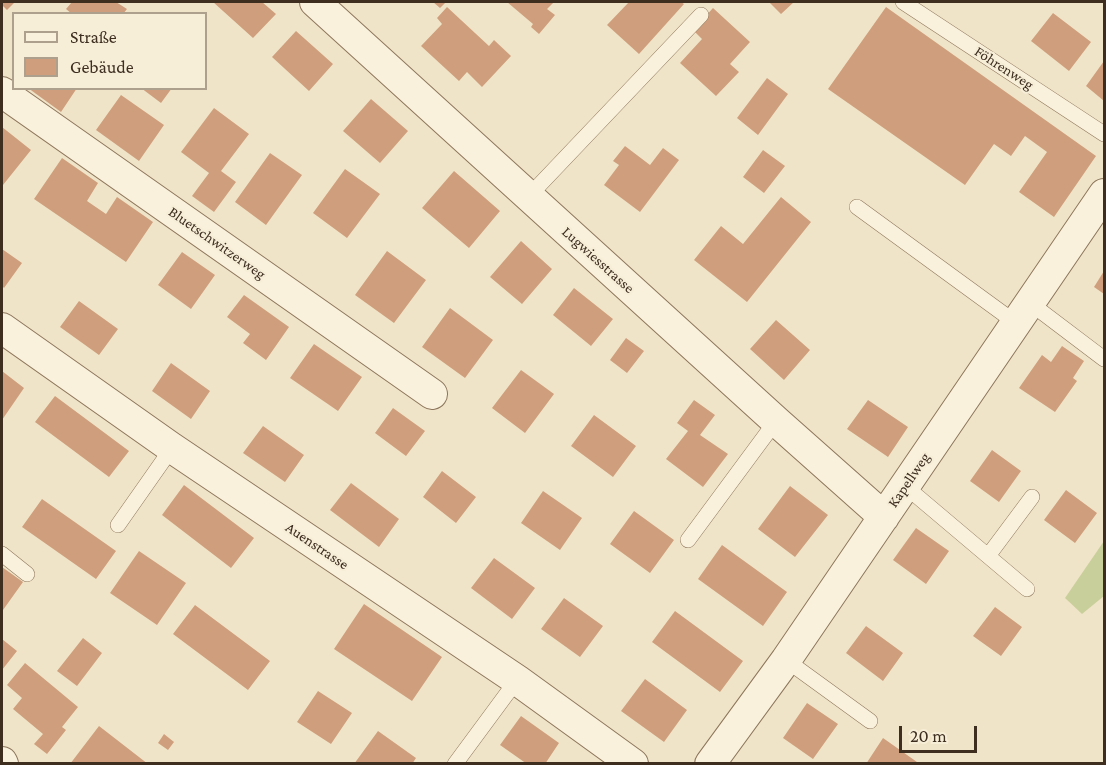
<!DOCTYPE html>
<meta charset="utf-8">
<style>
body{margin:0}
#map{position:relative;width:1106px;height:765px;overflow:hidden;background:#f0e4c8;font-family:"Crimson Pro",serif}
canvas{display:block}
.frame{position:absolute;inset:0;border:3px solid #3d2e20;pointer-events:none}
.legend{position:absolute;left:12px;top:12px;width:195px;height:78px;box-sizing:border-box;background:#f7eed8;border:2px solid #ada18e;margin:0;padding:8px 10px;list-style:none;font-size:18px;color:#3d2e20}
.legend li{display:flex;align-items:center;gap:12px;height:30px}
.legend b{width:30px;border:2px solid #ada18e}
.scale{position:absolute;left:899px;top:726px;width:78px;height:27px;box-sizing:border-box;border:3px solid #3d2e20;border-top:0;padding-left:8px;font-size:18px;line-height:21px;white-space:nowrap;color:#3d2e20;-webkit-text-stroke:4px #f7eed8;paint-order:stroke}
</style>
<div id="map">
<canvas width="1106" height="765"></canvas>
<div class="frame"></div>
<ul class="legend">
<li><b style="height:8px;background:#faf1dc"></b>Straße</li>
<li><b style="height:16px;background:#cf9f7d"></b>Gebäude</li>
</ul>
<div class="scale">20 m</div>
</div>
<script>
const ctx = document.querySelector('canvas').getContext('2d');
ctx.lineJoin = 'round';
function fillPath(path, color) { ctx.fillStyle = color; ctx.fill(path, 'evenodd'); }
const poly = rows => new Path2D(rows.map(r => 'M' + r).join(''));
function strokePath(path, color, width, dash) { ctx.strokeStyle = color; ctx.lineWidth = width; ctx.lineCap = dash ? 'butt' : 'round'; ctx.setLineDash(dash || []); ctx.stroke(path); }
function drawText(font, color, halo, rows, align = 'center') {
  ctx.font = font + ' "Crimson Pro",serif'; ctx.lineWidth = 4.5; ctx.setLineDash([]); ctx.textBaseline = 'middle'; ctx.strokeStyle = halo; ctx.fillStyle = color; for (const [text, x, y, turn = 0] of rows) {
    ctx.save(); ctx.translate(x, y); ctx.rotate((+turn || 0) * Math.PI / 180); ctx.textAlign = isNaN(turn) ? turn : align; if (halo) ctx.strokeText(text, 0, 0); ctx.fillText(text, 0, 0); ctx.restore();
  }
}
fillPath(poly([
 [1104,541,1104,596,1082,614,1065,598]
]), '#c9cf9b');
fillPath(poly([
 [2,2,15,2,7,10,2,5],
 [72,2,116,2,127,9,123,14,72,14,66,9],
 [213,2,262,2,276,14,253,38],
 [433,2,446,2,440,8],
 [507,2,554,2,547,9,555,15,539,34,531,27,533,24],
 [629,2,681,2,684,4,639,54,607,25],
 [769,2,794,2,781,14],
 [447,7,489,46,494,40,511,56,482,87,467,72,459,81,421,46,442,24,437,18],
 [886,7,1096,156,1054,217,1019,192,1047,152,1025,136,1011,156,994,144,965,185,828,89],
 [713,8,750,42,730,64,739,72,716,96,680,63,702,39,693,30],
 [1053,13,1091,42,1069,71,1031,41],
 [296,31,333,64,309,91,272,57],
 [1104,61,1104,101,1086,86],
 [767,78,788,94,758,135,737,118],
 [28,88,77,88,61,112],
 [141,88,172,88,161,103],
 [121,95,164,125,139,161,96,130],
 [371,99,408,131,380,163,343,131],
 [214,108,249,134,221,171,236,182,214,212,192,196,209,173,181,152],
 [2,127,31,150,3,185,2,184],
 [625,146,650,165,663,148,679,160,640,212,604,185,619,165,613,161],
 [763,150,785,166,764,193,743,177],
 [270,153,302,175,266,225,235,202],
 [62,158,98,183,87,201,106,214,117,197,153,222,126,262,34,199],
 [345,169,380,194,347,238,313,213],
 [454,171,500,211,469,248,422,208],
 [781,197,811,222,747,302,694,260,721,226,743,244],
 [521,241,552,269,522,304,490,277],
 [2,249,22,263,4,288,2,286],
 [387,251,426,280,394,323,355,295],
 [182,252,215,275,191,309,158,285],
 [1104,271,1104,294,1094,287],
 [574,288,613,319,591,346,553,315],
 [244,295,289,327,266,360,243,343,250,334,227,317],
 [79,301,118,329,99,355,60,327],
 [450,308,493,340,465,378,422,347],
 [776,320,810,350,784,380,750,349],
 [626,338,644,351,627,373,610,360],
 [314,344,362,377,338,411,290,378],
 [1062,346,1084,361,1073,378,1077,381,1055,412,1019,388,1042,355,1051,362],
 [171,363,210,391,191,419,152,391],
 [521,370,554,394,525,433,492,408],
 [2,371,24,388,2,420],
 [55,396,129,451,109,477,35,422],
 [694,400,715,415,700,435,728,454,703,487,666,459,688,431,677,423],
 [868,400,908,427,888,457,847,429],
 [393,408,425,431,406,456,375,433],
 [594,415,636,446,613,477,571,446],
 [263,426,304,455,285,482,243,453],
 [992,450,1021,471,999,502,970,481],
 [442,471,476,497,456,523,423,497],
 [351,483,399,519,379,547,330,510],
 [184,485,254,538,231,568,162,515],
 [790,486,828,515,795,557,758,529],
 [1066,490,1097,513,1075,543,1044,520],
 [543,491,582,518,560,550,521,523],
 [42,499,116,551,96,579,22,527],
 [634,511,674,540,650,573,610,544],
 [916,528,949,551,926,584,893,560],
 [722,545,787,592,763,626,698,579],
 [139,551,186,583,157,625,110,593],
 [494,558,535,588,512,619,471,588],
 [2,567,23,582,3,610,2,609],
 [564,598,603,626,580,657,541,629],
 [364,604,442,657,412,701,334,649],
 [195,605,270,661,248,690,173,634],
 [995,607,1022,627,1001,656,973,636],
 [675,611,743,661,720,692,652,642],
 [866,626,903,653,883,681,846,653],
 [83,638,102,653,77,686,57,671],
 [2,639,17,651,2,670],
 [25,663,78,707,62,727,66,730,47,754,34,744,43,734,13,709,22,698,7,685],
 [645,679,687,710,664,742,621,711],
 [318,691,352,713,331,744,297,722],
 [807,703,838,724,813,759,783,738],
 [521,716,559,743,545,764,527,764,500,745],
 [99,726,148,764,70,764],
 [378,731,416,758,412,764,354,764],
 [164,734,174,742,168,750,158,743],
 [883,738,917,762,917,764,866,764]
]), '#cf9f7d');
const lane = poly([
 [903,2,1104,134],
 [528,197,701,15],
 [857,207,1016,323],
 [1030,303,1104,359],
 [905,486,1027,589],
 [118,525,172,448],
 [688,540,776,421],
 [2,554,27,574],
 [988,556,1032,497],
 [786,660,870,721],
 [455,764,517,680]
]);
const street = poly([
 [315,2,776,421,884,517],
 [2,92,432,394],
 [2,328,172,448,517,680,633,764],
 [2,762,3,764],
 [710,764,786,660,1104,194]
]);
strokePath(lane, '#8d765c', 16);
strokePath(street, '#8d765c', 32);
strokePath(lane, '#faf1dc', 15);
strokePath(street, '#faf1dc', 30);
drawText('15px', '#3d2e20', '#f7eed8', [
 ["Föhrenweg",1004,68,33],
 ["Bluetschwitzerweg",217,243,35],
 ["Lugwiesstrasse",598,260,42],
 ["Kapellweg",909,480,-56],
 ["Auenstrasse",317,546,34]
]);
</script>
